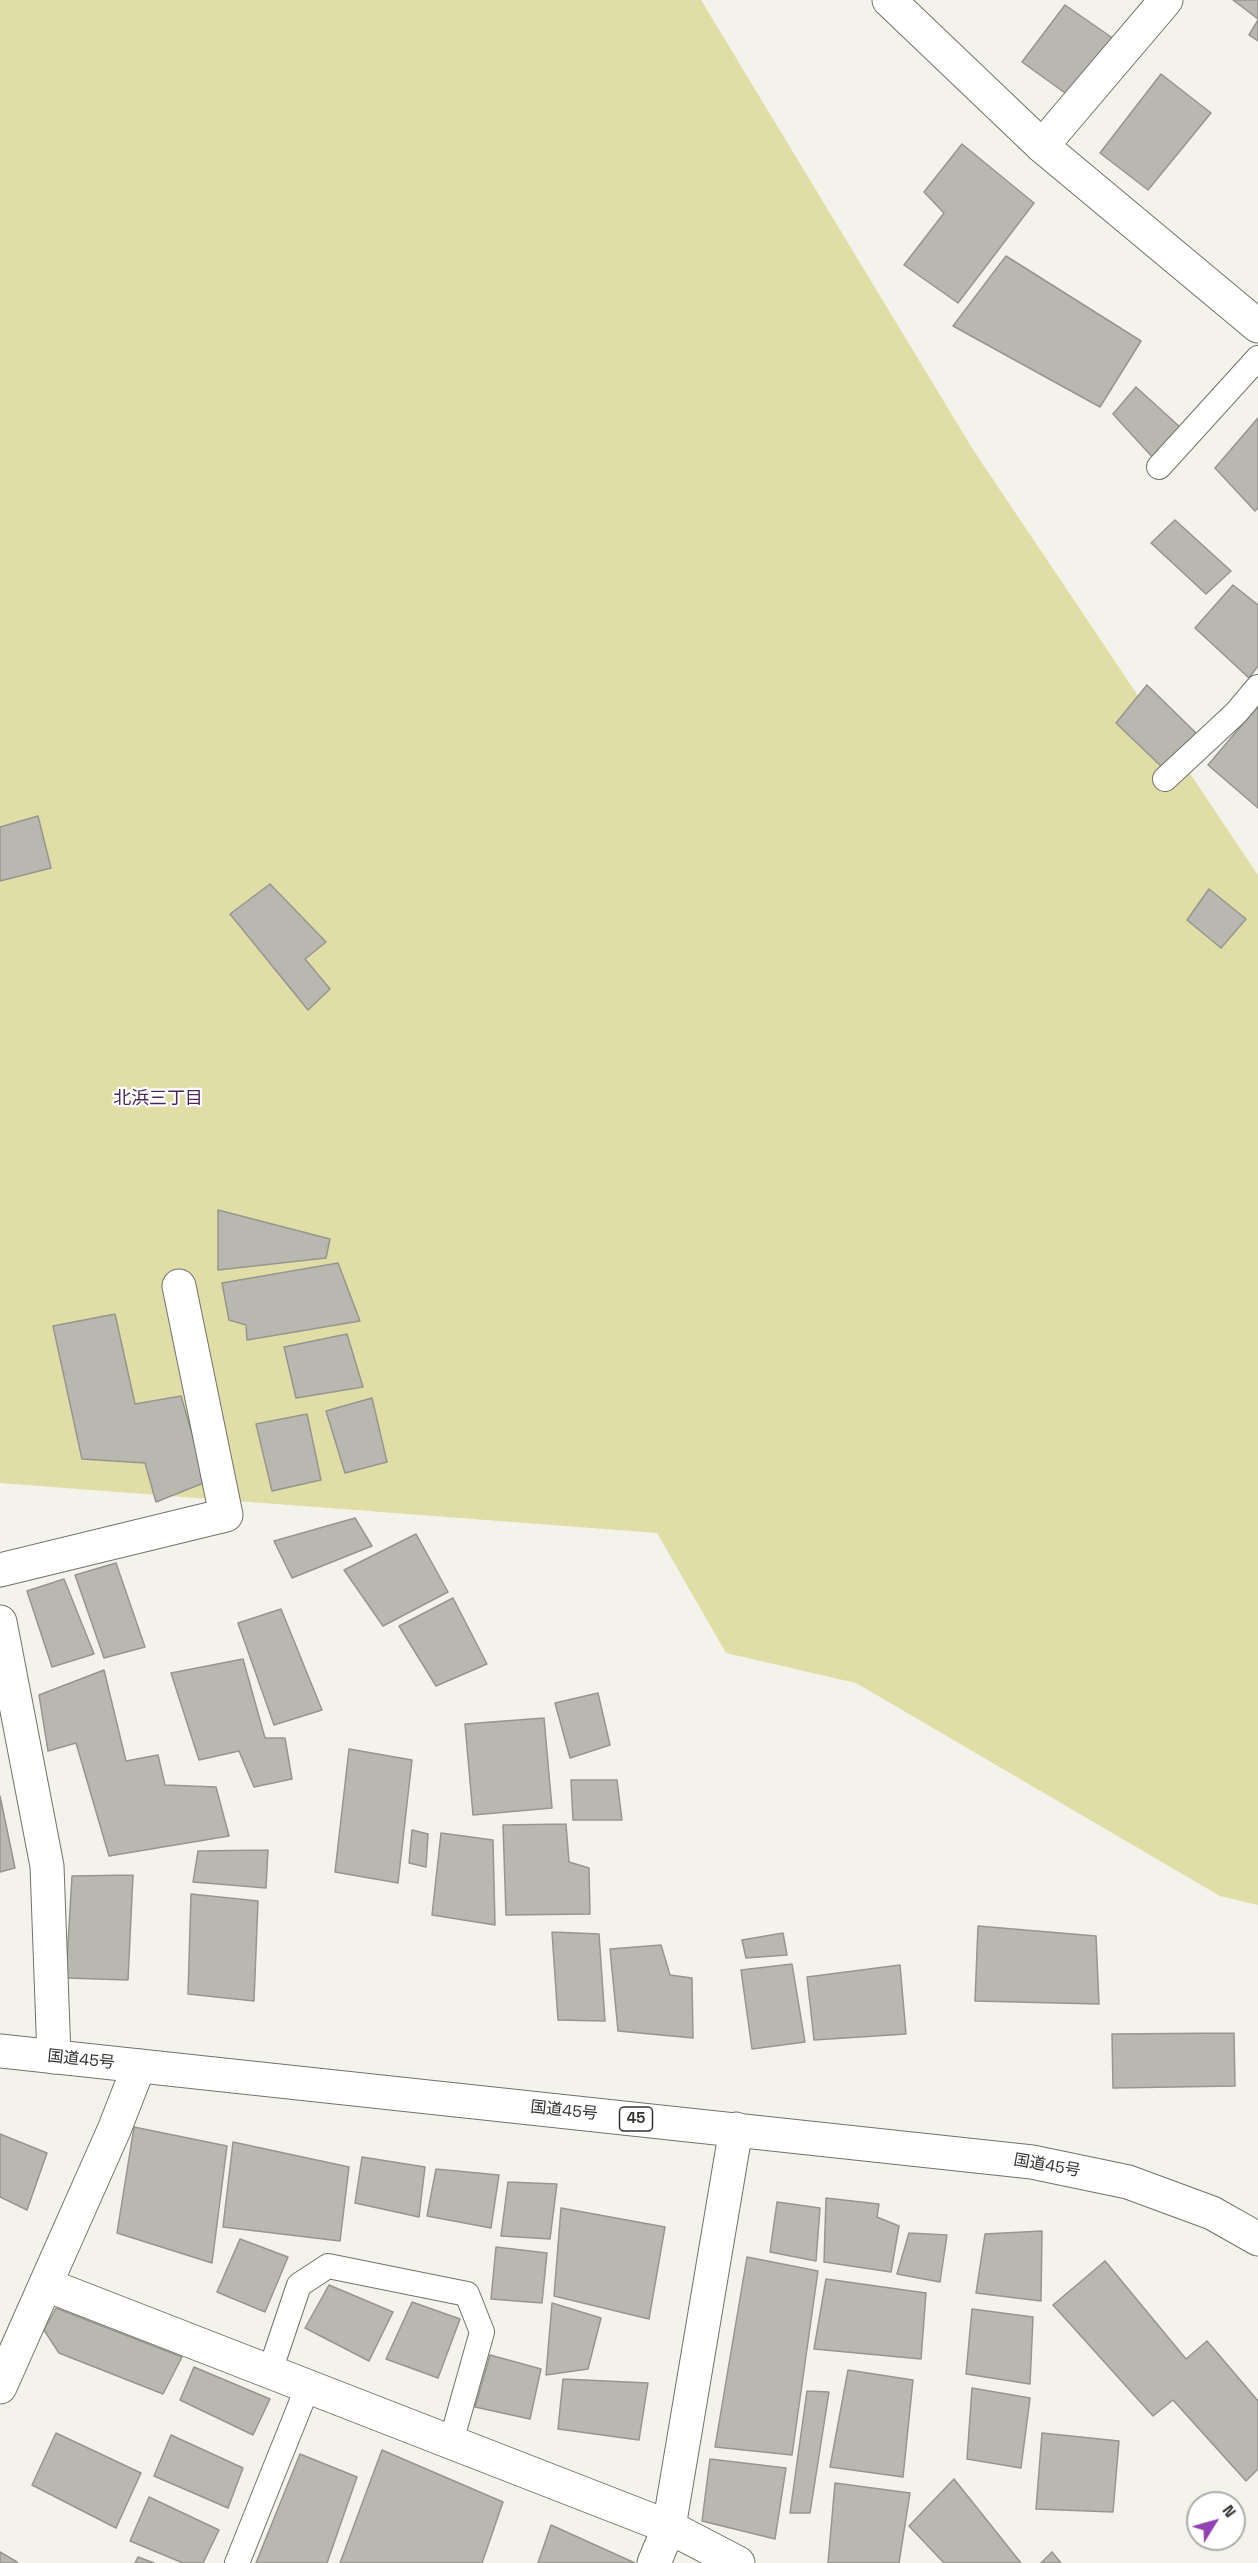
<!DOCTYPE html>
<meta charset="utf-8">
<style>
body{margin:0}
#map{position:relative;width:1258px;height:2563px;overflow:hidden;background:#f3f3eb;font-family:"Space Grotesk",sans-serif}
canvas{display:block}
.north{position:absolute;left:1186px;top:2491px;width:60px;height:60px;box-sizing:border-box;background:#fff;border:2px solid #adadac;border-radius:50%;rotate:53deg;font-size:16px;font-weight:700;line-height:24px;text-align:center;color:#32322f}
.north::after{content:'';display:block;margin:auto;width:21px;height:27px;background:#9241b1;clip-path:polygon(50% 0,100% 100%,50% 72%,0 100%)}
</style>
<div id="map">
<canvas width="1258" height="2563"></canvas>
<div class="north">N</div>
</div>
<script>
const ctx = document.querySelector('canvas').getContext('2d');
ctx.lineJoin = 'round';
function fillPath(path, color) { ctx.fillStyle = color; ctx.fill(path, 'evenodd'); }
const poly = rows => new Path2D(rows.map(r => 'M' + r).join(''));
function strokePath(path, color, width, dash) { ctx.strokeStyle = color; ctx.lineWidth = width; ctx.lineCap = dash ? 'butt' : 'round'; ctx.setLineDash(dash || []); ctx.stroke(path); }
function drawText(font, color, halo, rows, align = 'center') {
  ctx.font = font + ' "Space Grotesk","Noto Sans JP",sans-serif'; ctx.lineWidth = 4.5; ctx.setLineDash([]); ctx.textBaseline = 'middle'; ctx.strokeStyle = halo; ctx.fillStyle = color; for (const [text, x, y, turn = 0] of rows) {
    ctx.save(); ctx.translate(x, y); ctx.rotate((+turn || 0) * Math.PI / 180); ctx.textAlign = isNaN(turn) ? turn : align; if (halo) ctx.strokeText(text, 0, 0); ctx.fillText(text, 0, 0); ctx.restore();
  }
}
fillPath(poly([
 [0,0,701,0,972,448,1258,875,1258,1905,1220,1896,856,1683,726,1653,657,1533,0,1483]
]), '#e0dda7');
const building = poly([
 [1233,0,1258,0,1258,19,1233,0],
 [1065,5,1114,39,1072,98,1022,62,1065,5],
 [1258,20,1258,41,1249,35,1258,20],
 [1161,74,1211,113,1148,190,1100,153,1161,74],
 [962,144,1034,203,958,303,904,265,944,213,924,192,962,144],
 [1006,256,1141,341,1100,407,953,326,1006,256],
 [1136,387,1181,428,1155,460,1113,414,1136,387],
 [1258,418,1258,508,1255,511,1215,468,1258,418],
 [1175,520,1231,571,1206,594,1151,543,1175,520],
 [1233,585,1258,605,1258,666,1249,678,1195,628,1233,585],
 [1147,685,1196,733,1165,770,1116,723,1147,685],
 [1258,706,1258,808,1208,765,1258,706],
 [38,816,51,868,0,881,0,827,38,816],
 [270,884,326,942,305,959,330,989,308,1010,230,914,270,884],
 [1209,889,1246,919,1221,948,1187,920,1209,889],
 [218,1210,330,1239,326,1258,218,1270,218,1210],
 [338,1263,360,1321,247,1340,246,1325,229,1320,222,1283,338,1263],
 [115,1314,135,1404,181,1396,206,1482,156,1502,145,1463,82,1459,53,1326,115,1314],
 [347,1334,363,1387,296,1398,284,1347,347,1334],
 [372,1398,387,1462,345,1473,326,1411,372,1398],
 [307,1414,321,1480,272,1491,256,1424,307,1414],
 [355,1518,372,1546,292,1578,274,1541,355,1518],
 [416,1534,448,1592,383,1626,344,1570,416,1534],
 [116,1563,145,1647,104,1658,75,1575,116,1563],
 [64,1579,94,1654,52,1667,27,1591,64,1579],
 [453,1598,487,1664,436,1686,399,1626,453,1598],
 [281,1609,322,1710,274,1725,238,1623,281,1609],
 [243,1659,265,1738,285,1738,292,1779,254,1787,239,1751,199,1760,171,1673,243,1659],
 [104,1670,126,1761,158,1755,165,1785,216,1787,229,1836,109,1856,76,1743,48,1751,39,1695,104,1670],
 [598,1693,610,1745,570,1758,555,1703,598,1693],
 [544,1718,552,1808,473,1815,465,1724,544,1718],
 [349,1749,412,1760,398,1883,335,1872,349,1749],
 [571,1780,617,1780,622,1820,573,1820,571,1780],
 [0,1796,15,1868,0,1872,0,1796],
 [566,1824,569,1862,589,1868,590,1914,506,1915,503,1825,566,1824],
 [412,1830,428,1834,426,1867,409,1863,412,1830],
 [441,1833,493,1840,495,1925,432,1915,441,1833],
 [268,1850,266,1888,193,1882,198,1851,268,1850],
 [133,1875,128,1980,66,1978,72,1876,133,1875],
 [191,1894,258,1901,254,2001,188,1994,191,1894],
 [978,1926,1096,1936,1099,2004,975,2001,978,1926],
 [552,1932,599,1934,605,2021,558,2020,552,1932],
 [783,1933,787,1955,746,1958,742,1940,783,1933],
 [661,1945,670,1975,692,1978,693,2038,618,2031,610,1949,661,1945],
 [792,1964,805,2042,752,2049,741,1970,792,1964],
 [900,1965,906,2034,814,2040,807,1977,900,1965],
 [1234,2033,1235,2086,1113,2088,1112,2034,1234,2033],
 [134,2127,227,2146,212,2263,117,2233,134,2127],
 [0,2134,47,2153,27,2210,0,2197,0,2134],
 [233,2142,349,2167,340,2241,223,2227,233,2142],
 [362,2157,425,2167,419,2217,355,2203,362,2157],
 [436,2169,499,2175,491,2228,427,2216,436,2169],
 [508,2182,557,2184,550,2239,501,2236,508,2182],
 [826,2198,879,2204,877,2217,899,2226,891,2272,824,2262,826,2198],
 [777,2202,820,2208,816,2261,770,2252,777,2202],
 [561,2208,665,2227,649,2319,554,2296,561,2208],
 [1042,2231,1041,2301,976,2293,985,2234,1042,2231],
 [909,2233,947,2235,940,2282,897,2274,909,2233],
 [240,2239,288,2257,265,2312,217,2292,240,2239],
 [496,2247,547,2253,542,2303,491,2299,496,2247],
 [747,2257,818,2271,792,2455,715,2447,747,2257],
 [1105,2261,1186,2359,1207,2341,1258,2401,1258,2469,1246,2481,1173,2400,1153,2416,1053,2305,1105,2261],
 [826,2279,926,2293,921,2359,814,2349,826,2279],
 [329,2285,393,2312,369,2361,305,2328,329,2285],
 [412,2302,460,2319,438,2378,386,2359,412,2302],
 [552,2303,601,2318,588,2369,546,2375,552,2303],
 [56,2308,182,2357,163,2394,59,2353,44,2330,56,2308],
 [972,2309,1033,2317,1030,2384,966,2374,972,2309],
 [490,2355,541,2369,530,2419,475,2407,490,2355],
 [194,2367,270,2399,253,2435,180,2400,194,2367],
 [848,2370,913,2380,903,2477,830,2467,848,2370],
 [563,2379,648,2383,639,2440,558,2429,563,2379],
 [972,2388,1030,2398,1021,2468,967,2459,972,2388],
 [807,2391,829,2392,810,2513,790,2513,807,2391],
 [56,2433,141,2473,116,2528,32,2485,56,2433],
 [1042,2433,1119,2441,1113,2512,1036,2509,1042,2433],
 [171,2435,243,2468,228,2508,154,2476,171,2435],
 [382,2450,503,2502,482,2563,340,2563,382,2450],
 [300,2454,357,2477,327,2563,256,2563,300,2454],
 [710,2459,786,2468,775,2539,702,2521,710,2459],
 [954,2479,1021,2563,944,2563,909,2526,954,2479],
 [835,2483,910,2493,899,2563,828,2563,835,2483],
 [149,2497,219,2530,203,2563,183,2563,130,2541,149,2497],
 [551,2525,635,2563,538,2563,551,2525],
 [0,2552,17,2562,17,2563,0,2563,0,2552],
 [1052,2552,1061,2563,1041,2563,1052,2552],
 [138,2557,154,2563,135,2563,138,2557]
]);
fillPath(building, '#b8b8b1');
strokePath(building, '#96968f', 1.5);
const service = poly([
 [1159,467,1258,358],
 [1165,779,1236,713,1258,687],
 [270,2371,299,2285,328,2266,467,2294,482,2332,451,2442],
 [237,2563,308,2386]
]);
const minor = poly([
 [1042,146,1166,0],
 [0,1570,226,1515,179,1286],
 [0,1622,47,1866,54,2057],
 [47,2285,669,2527,738,2563],
 [0,2387,114,2130,139,2066],
 [654,2563,669,2527,736,2129]
]);
const tertiary = poly([
 [889,0,1042,146,1258,326]
]);
const trunk = poly([
 [0,2051,1032,2162,1128,2182,1212,2213,1258,2239]
]);
strokePath(service, '#72726b', 26);
strokePath(minor, '#72726b', 35);
strokePath(tertiary, '#72726b', 35);
strokePath(trunk, '#72726b', 35);
strokePath(service, '#fff', 24);
strokePath(minor, '#fff', 33);
strokePath(tertiary, '#fff', 33);
strokePath(trunk, '#fff', 33);
for (const [x, y, w] of [
 [636,2119,33]
]) { const box = new Path2D(); box.roundRect(x - w / 2, y - 12, w, 24, 4.5); ctx.fillStyle = '#fff'; ctx.fill(box); strokePath(box, '#32322f', 1.5); }
drawText('bold 15px', '#32322f', null, [
 ["45",636,2119]
]);
drawText('16px', '#32322f', '#fff', [
 ["国道45号",81,2060,6],
 ["国道45号",564,2111,6],
 ["国道45号",1047,2166,10]
]);
drawText('18px', '#4c255b', '#fff', [
 ["北浜三丁目",158,1099]
]);
</script>
